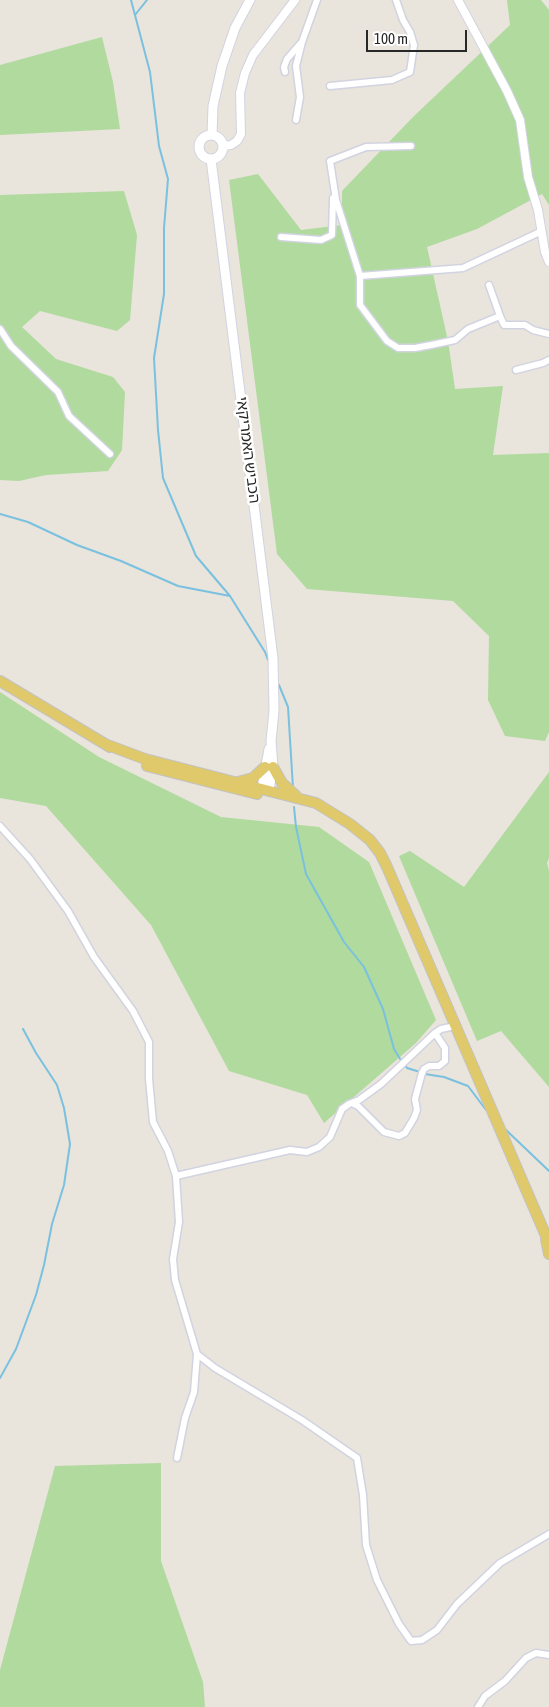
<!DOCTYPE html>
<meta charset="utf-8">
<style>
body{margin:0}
#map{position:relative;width:549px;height:1707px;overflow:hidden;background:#e9e4dc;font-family:"Asap Condensed",sans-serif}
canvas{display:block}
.scale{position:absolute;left:366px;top:30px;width:101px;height:22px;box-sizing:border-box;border:2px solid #282828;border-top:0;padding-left:6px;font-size:15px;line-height:18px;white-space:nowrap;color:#282828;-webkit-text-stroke:4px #fff;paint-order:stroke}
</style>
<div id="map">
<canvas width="549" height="1707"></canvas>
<div class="scale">100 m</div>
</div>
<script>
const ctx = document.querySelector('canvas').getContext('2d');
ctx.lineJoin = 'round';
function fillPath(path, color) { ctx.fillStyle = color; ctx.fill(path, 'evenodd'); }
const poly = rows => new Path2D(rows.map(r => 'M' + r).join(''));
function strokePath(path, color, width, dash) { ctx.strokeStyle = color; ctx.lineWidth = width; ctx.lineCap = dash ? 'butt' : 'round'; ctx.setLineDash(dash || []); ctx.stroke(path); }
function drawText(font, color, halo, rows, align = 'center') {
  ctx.font = font + ' "Asap Condensed","Noto Sans Hebrew",sans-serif'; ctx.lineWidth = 5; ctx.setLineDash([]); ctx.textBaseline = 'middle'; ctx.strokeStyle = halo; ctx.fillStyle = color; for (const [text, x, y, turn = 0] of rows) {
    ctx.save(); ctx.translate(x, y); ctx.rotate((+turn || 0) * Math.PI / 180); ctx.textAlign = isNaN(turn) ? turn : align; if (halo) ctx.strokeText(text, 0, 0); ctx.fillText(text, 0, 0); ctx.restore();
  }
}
fillPath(poly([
 [507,0,541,0,549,10,549,205,542,194,477,229,427,247,448,341,455,389,503,386,493,455,549,453,549,732,545,741,505,736,488,700,489,636,453,601,307,589,277,554,229,180,258,174,301,230,342,225,342,191,413,117,510,25],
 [102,37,113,82,120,129,0,135,0,65],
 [124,191,137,235,130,320,117,331,40,311,22,327,56,359,113,377,125,392,122,450,108,471,46,475,19,481,0,480,0,195],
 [0,692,99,757,221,817,319,827,369,862,436,1020,416,1043,324,1123,307,1095,229,1071,151,925,46,806,0,798],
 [549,772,549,858,547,863,549,871,549,1087,501,1031,477,1041,399,856,410,851,464,887],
 [161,1463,161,1561,203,1682,205,1707,0,1707,0,1670,55,1466]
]), '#b0da9e');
strokePath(poly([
 [131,0,150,72,159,146,168,179,164,228,164,294,154,358,158,430,163,478,196,556,230,596,265,652,268,660],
 [135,15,147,0],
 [0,514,28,522,77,545,121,561,178,586,230,596],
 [279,685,288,707,293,788],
 [294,807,296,827,306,874,344,942,364,967,383,1009,394,1049,402,1062],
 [405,1065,407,1068,420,1072],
 [425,1074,444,1077,468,1086,486,1110],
 [505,1129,549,1171],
 [0,1378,16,1349,36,1295,44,1265,52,1224,64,1185,70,1144,64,1108,57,1085,36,1053,23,1029]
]), '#7ac1e0', 2);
const minor = poly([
 [285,72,284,67,287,59,301,43],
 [330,86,392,80,410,72,414,45,410,32,403,20,396,0],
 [296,120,300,97,296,66,302,42,317,0],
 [411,146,366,147,330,161,336,200,360,276,360,305,387,341,398,348,415,348,431,345,455,340,468,329,500,316,504,325,525,325,533,330,549,334],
 [281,237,321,240,332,235,333,198],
 [360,276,463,268,542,231],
 [489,285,500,316],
 [0,329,11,346,58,392,69,416,110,454],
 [516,370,543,363,549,360],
 [0,826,30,859,68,911,94,957,133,1011,149,1042,149,1079,153,1122,168,1151,176,1176,179,1222,173,1259,175,1280,197,1354,215,1368,302,1420,357,1458,363,1495,366,1545,377,1580,399,1624,411,1641,422,1640,437,1630,457,1604,500,1563,549,1534],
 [352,1103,358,1106,384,1132,399,1136,405,1133,414,1118,417,1110,415,1099,422,1073,424,1069,429,1066,439,1066,445,1061,445,1048,435,1033],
 [176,1176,290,1150,307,1152,319,1147,330,1137,342,1109,349,1104,359,1100,381,1084,435,1033,441,1029,455,1026],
 [177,1458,185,1418,194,1392,197,1354],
 [478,1707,485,1696,505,1681,526,1658,536,1653,549,1655]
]);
const tertiary = poly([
 [458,0,507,91,520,120,528,177,538,210,545,252,549,262],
 [223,146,231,145,237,141,241,134,240,93,245,73,253,55,295,0]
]);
const secondary = poly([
 [212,135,213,106,222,66,235,28,250,0],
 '199 147a12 12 0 1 1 24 0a12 12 0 1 1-24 0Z',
 [211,159,273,658,274,711,271,741,273,767,269,790],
 [262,788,269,749]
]);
const primary = poly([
 [0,681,110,747],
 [105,744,145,759,316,803,350,824,370,840,380,853,387,867,549,1243],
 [147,766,257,794],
 [273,767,282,783,296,796],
 [238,782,253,778,265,767],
 [546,1239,549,1254]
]);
strokePath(minor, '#d1d3e0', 9);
strokePath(tertiary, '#d1d3e0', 10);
strokePath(secondary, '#d1d3e0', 11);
strokePath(primary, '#c3c3c3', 12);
strokePath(minor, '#fff', 6);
strokePath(tertiary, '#fff', 8);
strokePath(secondary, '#fff', 9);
strokePath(primary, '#dfc96a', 10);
drawText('15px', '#282828', '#fff', [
 ["הכביש האמריקאי",248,450,83]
]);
</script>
